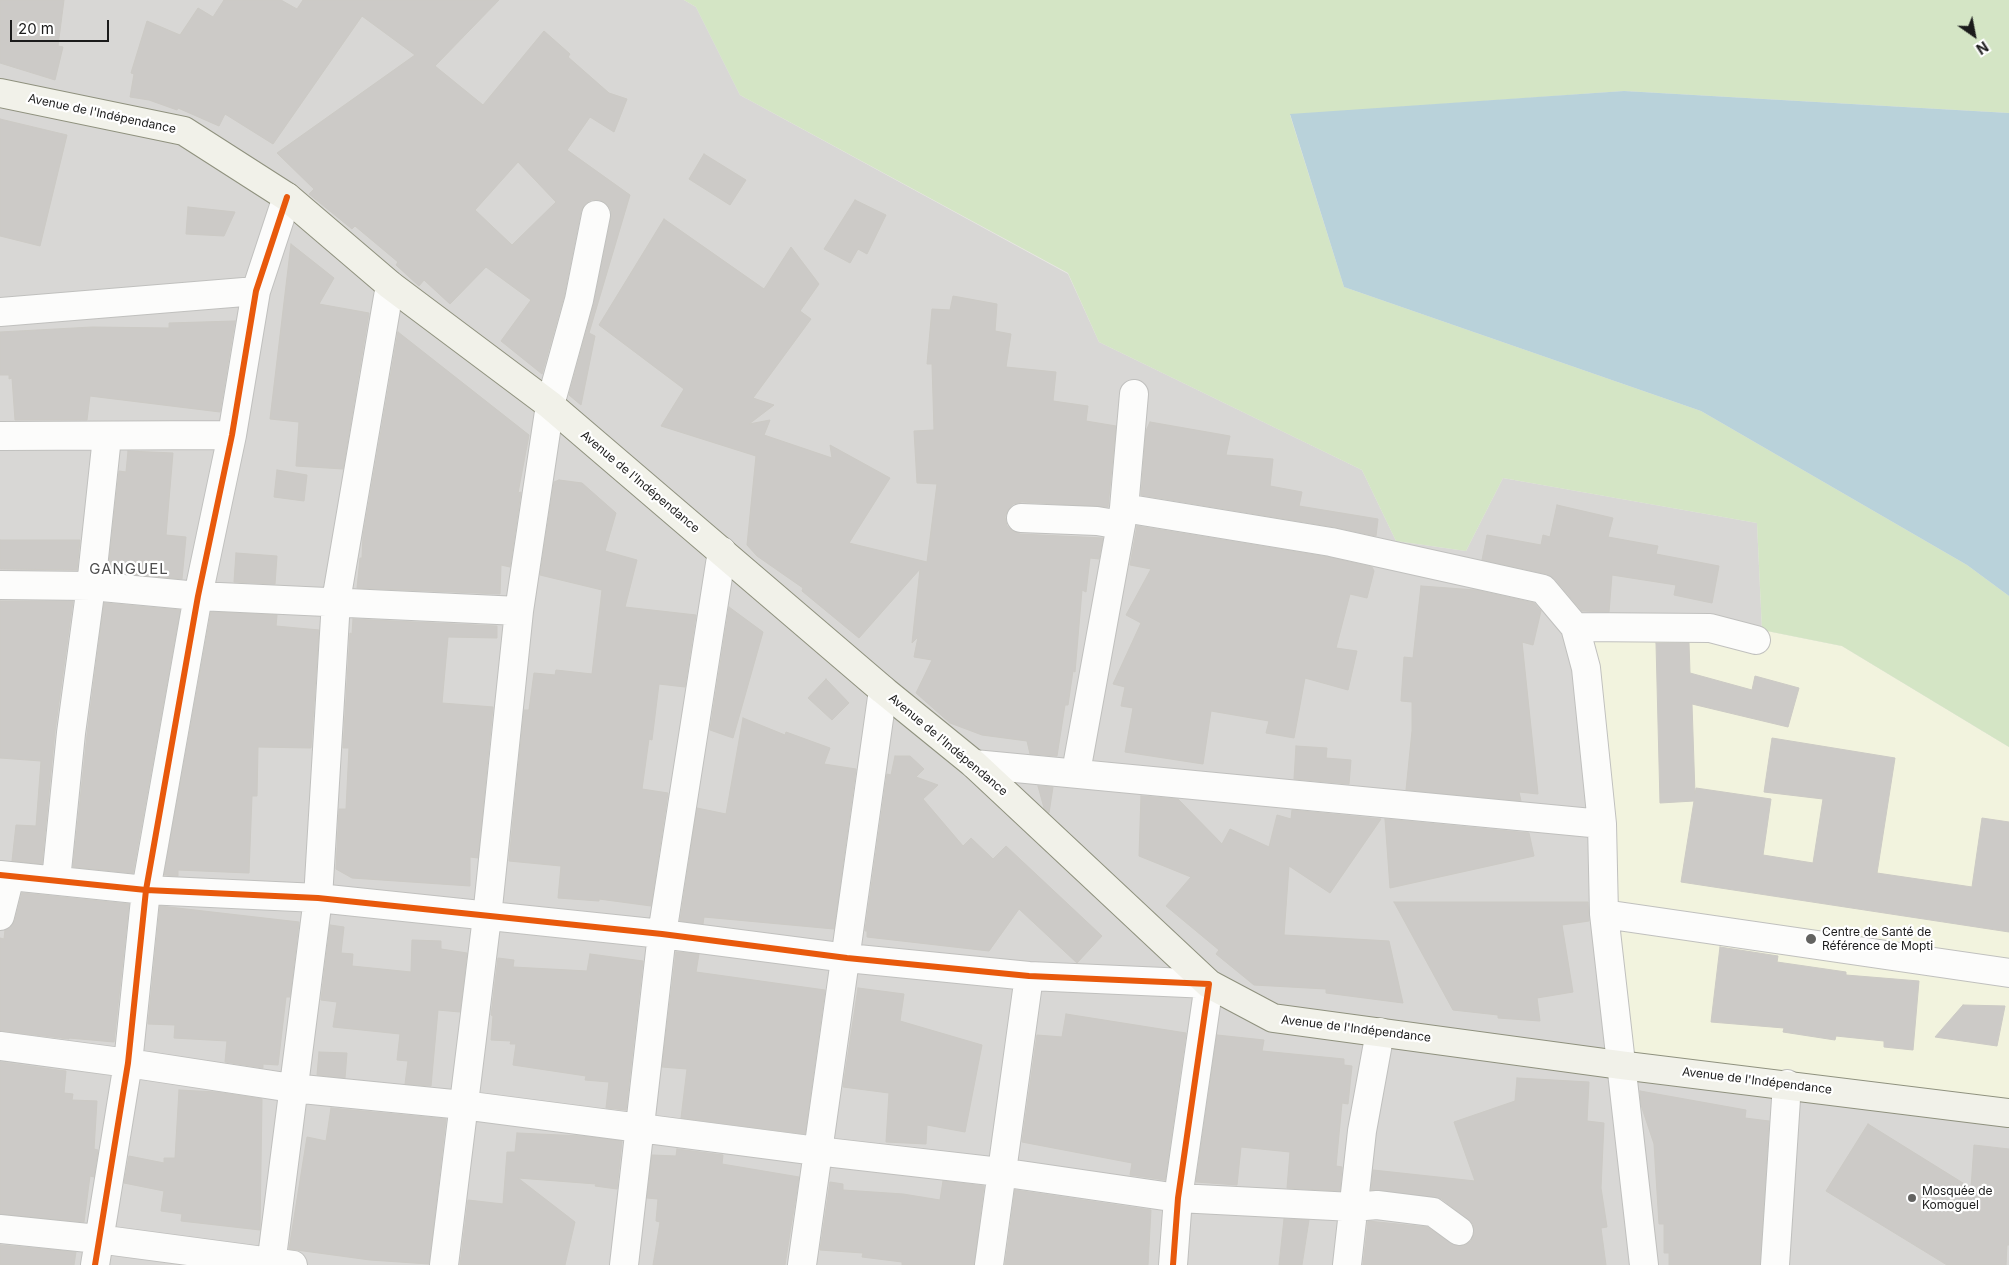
<!DOCTYPE html>
<meta charset="utf-8">
<style>
body{margin:0}
#map{position:relative;width:2009px;height:1265px;overflow:hidden;background:#e9e8e4;font-family:Inter,sans-serif}
canvas{display:block}
.north{position:absolute;left:1949px;top:10px;width:50px;height:50px;-webkit-text-stroke:4px #fff;paint-order:stroke;rotate:147deg;font-size:14px;font-weight:700;line-height:20px;text-align:center;color:#1b1b1b}
.north::after{content:'';display:block;margin:auto;width:18px;height:22px;background:#1b1b1b;clip-path:polygon(50% 0,100% 100%,50% 72%,0 100%)}
.scale{position:absolute;left:10px;top:20px;width:99px;height:22px;box-sizing:border-box;border:2px solid #1b1b1b;border-top:0;padding-left:6px;font-size:15px;line-height:18px;white-space:nowrap;color:#1b1b1b;-webkit-text-stroke:4px #fff;paint-order:stroke}
</style>
<div id="map">
<canvas width="2009" height="1265"></canvas>
<div class="north">N</div>
<div class="scale">20 m</div>
</div>
<script>
const ctx = document.querySelector('canvas').getContext('2d');
ctx.lineJoin = 'round';
function fillPath(path, color) { ctx.fillStyle = color; ctx.fill(path, 'evenodd'); }
const poly = rows => new Path2D(rows.map(r => 'M' + r).join(''));
function strokePath(path, color, width, dash) { ctx.strokeStyle = color; ctx.lineWidth = width; ctx.lineCap = dash ? 'butt' : 'round'; ctx.setLineDash(dash || []); ctx.stroke(path); }
function drawText(font, color, halo, rows, align = 'center') {
  ctx.font = font + ' Inter,sans-serif'; ctx.lineWidth = 4.5; ctx.setLineDash([]); ctx.textBaseline = 'middle'; ctx.strokeStyle = halo; ctx.fillStyle = color; for (const [text, x, y, turn = 0] of rows) {
    ctx.save(); ctx.translate(x, y); ctx.rotate((+turn || 0) * Math.PI / 180); ctx.textAlign = isNaN(turn) ? turn : align; if (halo) ctx.strokeText(text, 0, 0); ctx.fillText(text, 0, 0); ctx.restore();
  }
}
fillPath(poly([
 [0,0,684,0,696,7,740,95,1068,274,1099,342,1362,470,1396,541,1466,551,1503,478,1757,523,1762,630,1842,646,2009,747,2009,1265,0,1265]
]), '#d8d7d5');
fillPath(poly([
 [1580,617,1762,630,1842,646,2009,747,2009,1104,1617,1054]
]), '#f2f3de');
fillPath(poly([
 [684,0,2009,0,2009,113,1624,91,1290,115,1344,287,1701,411,1967,565,2009,596,2009,747,1842,646,1762,630,1757,523,1503,478,1466,551,1396,541,1362,470,1099,342,1068,273,740,95,696,7]
]), '#d4e5c5');
fillPath(poly([
 [1624,91,2009,113,2009,596,1967,565,1701,411,1344,287,1290,114]
]), '#b9d2da');
const building = poly([
 [0,0,64,0,58,46,63,47,55,80,0,63,0,0],
 [224,0,281,0,297,9,303,0,499,0,435,66,483,105,544,31,570,54,568,57,609,93,627,99,614,132,590,117,567,150,630,195,589,333,595,336,581,405,569,395,594,303,611,218,611,210,607,204,600,200,591,200,585,204,581,211,564,296,542,374,501,341,531,300,486,267,450,304,424,280,419,286,396,265,398,262,355,226,352,229,309,194,314,189,277,153,415,55,362,16,273,144,225,114,219,126,178,108,177,110,149,100,130,97,134,74,131,73,147,21,180,35,198,8,213,17,224,0],
 [518,162,556,202,512,245,475,210,518,162],
 [0,119,67,135,40,246,0,236,0,119],
 [704,154,746,180,730,205,689,179,704,154],
 [855,200,886,215,867,254,858,249,850,263,824,249,855,200],
 [188,207,235,212,224,236,186,234,188,207],
 [664,219,764,289,791,247,819,284,800,311,811,319,753,398,774,405,749,424,770,420,764,435,832,458,830,445,890,478,849,543,927,562,937,484,917,483,914,431,934,430,932,364,927,364,932,309,950,310,953,296,997,304,995,331,1011,334,1006,367,1056,372,1053,401,1088,406,1086,421,1116,426,1108,507,1022,502,1013,504,1008,510,1005,517,1007,526,1013,531,1020,534,1103,538,1099,559,1090,558,1086,592,1082,590,1075,672,1073,671,1068,705,1065,705,1057,756,1030,754,1027,741,982,735,950,723,916,693,932,660,914,657,918,637,912,643,920,569,859,638,802,591,803,588,757,556,747,545,756,456,661,426,684,389,599,325,664,219],
 [291,244,334,278,319,304,369,313,343,469,296,466,299,422,270,419,291,244],
 [235,321,220,412,90,396,87,420,15,420,12,378,9,379,9,375,0,375,0,332,92,327,169,328,169,323,235,321],
 [398,332,529,435,518,493,521,492,510,567,501,565,500,594,357,588,360,558,362,558,363,536,398,332],
 [1150,422,1230,436,1226,455,1273,459,1270,486,1302,492,1299,506,1378,519,1376,536,1334,527,1141,495,1146,431,1150,422],
 [128,451,173,453,166,535,186,537,182,579,108,572,119,471,126,472,128,451],
 [277,470,307,475,304,501,274,497,277,470],
 [559,480,582,483,616,513,605,551,637,560,625,607,696,615,685,687,659,684,652,740,649,739,642,789,668,793,651,906,599,899,599,901,558,898,561,866,509,861,524,710,529,710,534,673,555,675,556,670,592,674,602,590,540,575,554,482,559,480],
 [1557,505,1613,518,1608,537,1658,546,1656,554,1719,566,1712,603,1674,595,1676,585,1612,575,1609,612,1582,611,1555,579,1547,574,1482,560,1487,535,1541,545,1543,535,1550,537,1557,505],
 [1137,526,1328,557,1372,567,1374,571,1367,598,1350,594,1336,648,1357,651,1348,690,1305,678,1294,738,1266,733,1269,721,1211,711,1203,764,1125,752,1133,708,1121,706,1125,687,1113,684,1141,623,1126,615,1151,569,1130,565,1137,526],
 [0,540,80,540,77,570,0,569,0,540],
 [236,553,277,556,275,584,234,582,236,553],
 [1421,586,1476,590,1534,603,1541,611,1533,645,1522,642,1538,794,1519,792,1521,801,1406,790,1412,731,1412,702,1401,701,1404,657,1413,658,1421,586],
 [0,601,73,601,55,731,42,864,12,861,16,825,36,826,41,761,0,758,0,601],
 [104,603,180,610,133,873,73,867,87,735,104,603],
 [729,607,763,632,733,738,710,730,729,607],
 [211,612,277,615,276,626,319,630,311,748,258,747,257,796,252,796,249,873,178,870,178,876,164,875,211,612],
 [353,619,497,626,497,638,448,637,442,703,493,707,478,858,470,857,470,886,352,878,336,869,339,809,346,809,349,748,343,748,350,633,352,634,353,619],
 [1656,643,1689,643,1690,673,1752,690,1755,676,1799,688,1788,727,1692,704,1695,794,1696,788,1771,799,1763,855,1813,863,1823,799,1764,792,1772,738,1895,758,1877,873,1972,887,1982,818,2009,822,2009,932,1681,882,1694,801,1660,803,1656,643],
 [826,679,849,703,832,720,808,698,826,679],
 [743,718,785,735,786,732,830,748,824,764,856,769,834,929,704,917,703,924,680,921,697,808,726,814,743,718],
 [1296,746,1327,748,1326,758,1351,760,1349,784,1294,779,1296,746],
 [895,756,910,756,924,769,916,777,938,785,923,799,963,846,971,838,993,859,1006,846,1102,936,1077,963,1019,909,989,951,867,937,867,931,865,931,887,774,891,775,895,756],
 [1038,786,1053,787,1049,813,1044,808,1038,786],
 [1141,796,1178,799,1222,844,1230,829,1269,847,1277,815,1291,819,1292,810,1381,819,1330,893,1289,866,1284,935,1389,941,1403,1003,1326,993,1326,989,1254,985,1216,954,1219,950,1166,906,1191,877,1139,856,1141,796],
 [1385,819,1529,833,1534,856,1390,888,1385,819],
 [22,893,129,904,114,1042,69,1038,69,1039,0,1031,0,938,4,939,5,930,12,926,15,920,22,893],
 [1394,902,1588,902,1589,921,1562,925,1573,992,1537,998,1540,1021,1498,1018,1498,1015,1453,1010,1394,902],
 [160,906,299,922,290,997,286,997,278,1065,263,1064,263,1068,225,1062,227,1041,174,1038,175,1025,148,1024,160,906],
 [330,925,344,927,341,953,353,954,352,966,411,972,412,940,441,941,441,949,467,953,460,1012,438,1010,431,1086,405,1084,408,1061,397,1060,400,1034,333,1027,337,1002,321,1000,330,925],
 [1720,947,1778,956,1777,962,1846,972,1846,975,1919,981,1913,1050,1884,1047,1884,1041,1836,1036,1835,1040,1783,1032,1784,1028,1711,1022,1720,947],
 [676,952,699,954,696,972,825,990,805,1134,681,1118,687,1069,662,1067,676,952],
 [590,954,643,961,626,1110,606,1108,609,1082,585,1080,586,1076,513,1065,516,1044,510,1044,511,1041,491,1040,493,1016,491,1015,498,958,514,960,513,967,587,971,590,954],
 [858,988,904,994,900,1021,982,1045,965,1132,927,1125,926,1144,886,1142,889,1093,843,1087,858,988],
 [1963,1005,2005,1006,1997,1046,1935,1037,1963,1005],
 [1066,1014,1186,1033,1165,1180,1130,1175,1132,1163,1022,1142,1037,1035,1062,1037,1066,1014],
 [1217,1035,1264,1040,1262,1051,1344,1059,1344,1065,1352,1066,1348,1104,1342,1103,1336,1166,1342,1167,1340,1191,1287,1188,1290,1152,1241,1147,1237,1185,1196,1182,1217,1035],
 [319,1052,347,1053,345,1078,317,1075,319,1052],
 [0,1062,66,1071,64,1093,73,1094,72,1100,97,1101,94,1149,98,1150,94,1177,90,1176,84,1222,0,1214,0,1062],
 [1517,1078,1589,1082,1587,1121,1604,1123,1601,1188,1607,1227,1601,1228,1606,1265,1363,1265,1368,1221,1427,1227,1457,1246,1465,1245,1471,1241,1474,1233,1473,1224,1442,1199,1371,1190,1373,1170,1475,1181,1454,1122,1515,1101,1517,1078],
 [179,1090,216,1092,262,1099,260,1230,181,1221,182,1214,161,1211,164,1191,124,1183,129,1156,164,1163,164,1158,175,1158,179,1090],
 [1640,1091,1746,1110,1745,1118,1769,1121,1760,1265,1669,1265,1669,1253,1664,1253,1664,1224,1659,1224,1654,1144,1641,1105,1640,1091],
 [331,1108,446,1119,429,1264,370,1260,289,1249,307,1137,326,1141,331,1108],
 [1868,1124,1971,1188,1974,1145,2009,1149,2009,1245,2007,1245,2006,1265,1947,1265,1826,1191,1868,1124],
 [517,1133,582,1136,622,1141,617,1189,595,1186,596,1184,518,1178,575,1222,565,1265,460,1265,468,1200,503,1204,507,1152,515,1152,517,1133],
 [677,1149,723,1155,722,1164,799,1177,785,1265,653,1265,660,1222,656,1221,658,1199,647,1198,652,1155,676,1156,677,1149],
 [943,1181,984,1186,974,1265,902,1265,902,1262,862,1257,863,1253,820,1250,830,1182,843,1184,843,1190,903,1194,940,1200,943,1181],
 [1015,1190,1151,1210,1148,1265,1005,1265,1015,1190],
 [1284,1219,1309,1220,1302,1265,1279,1265,1284,1219],
 [0,1245,76,1252,74,1265,0,1265,0,1245]
]);
fillPath(building, '#cccac7');
strokePath(building, '#cccac5', 1);
const street = poly([
 [0,312,256,291],
 [0,436,232,435],
 [1124,508,1331,542,1543,589,1575,627,1710,628,1756,640],
 [1021,518,1097,521,1121,525],
 [0,585,91,586,198,596,519,611],
 [1575,627,1586,668,1602,824,1604,914,1644,1265],
 [974,764,1602,824],
 [1076,772,1124,508,1134,394],
 [0,875,146,890,318,898,662,934,847,958,1029,976,1209,984,1178,1198,1173,1265],
 [56,880,71,733,91,586,107,437],
 [1604,914,2009,973],
 [0,916,10,876],
 [0,1046,128,1063,292,1088,463,1105,817,1151,1000,1172,1178,1198,1353,1207,1377,1205,1433,1212,1459,1231],
 [0,1229,98,1239,293,1265],
 [95,1265,128,1063,146,890,198,596,232,435,256,291,287,197],
 [271,1265,318,898,336,601,390,285],
 [444,1265,487,917,519,611,550,405,579,300,596,215],
 [624,1265,662,934,722,551],
 [802,1265,883,690],
 [989,1265,1029,976],
 [1347,1265,1362,1131,1380,1032],
 [1775,1265,1787,1084]
]);
const secondary = poly([
 [0,93,184,131,287,197,390,285,550,405,883,690,974,764,1209,984,1273,1018,1620,1065,2009,1113]
]);
strokePath(street, '#c0c0be', 30);
strokePath(secondary, '#8f917e', 30);
strokePath(street, '#fcfcfb', 28);
strokePath(secondary, '#f1f1e9', 28);
strokePath(poly([
 [0,875,146,890,318,898,662,934,847,958,1029,976,1209,984,1178,1198,1173,1265],
 [95,1265,128,1063,146,890,198,596,232,435,256,291,287,197]
]), '#e8590c', 6);
for (const [x, y, r, color] of [
 [1811,939,6,"#636361"],
 [1912,1198,5,"#636361"]
]) { const dot = new Path2D(); dot.arc(x, y, r, 0, 2 * Math.PI); ctx.fillStyle = color; ctx.fill(dot); strokePath(dot, '#fff', 2); }
drawText('12px', '#1b1b1b', '#fff', [
 ["Avenue de l'Indépendance",102,114,12],
 ["Avenue de l'Indépendance",640,482,40],
 ["Avenue de l'Indépendance",948,745,40],
 ["Avenue de l'Indépendance",1356,1029,7],
 ["Avenue de l'Indépendance",1757,1081,7]
]);
drawText('12px', '#1b1b1b', '#fff', [
 ["Centre de Santé de",1822,932],
 ["Référence de Mopti",1822,946],
 ["Mosquée de",1922,1191],
 ["Komoguel",1922,1205]
], 'left');
ctx.letterSpacing = '1px';
drawText('15px', '#4e4e4e', '#fff', [
 ["GANGUEL",129,569]
]);
ctx.letterSpacing = '0px';
</script>
